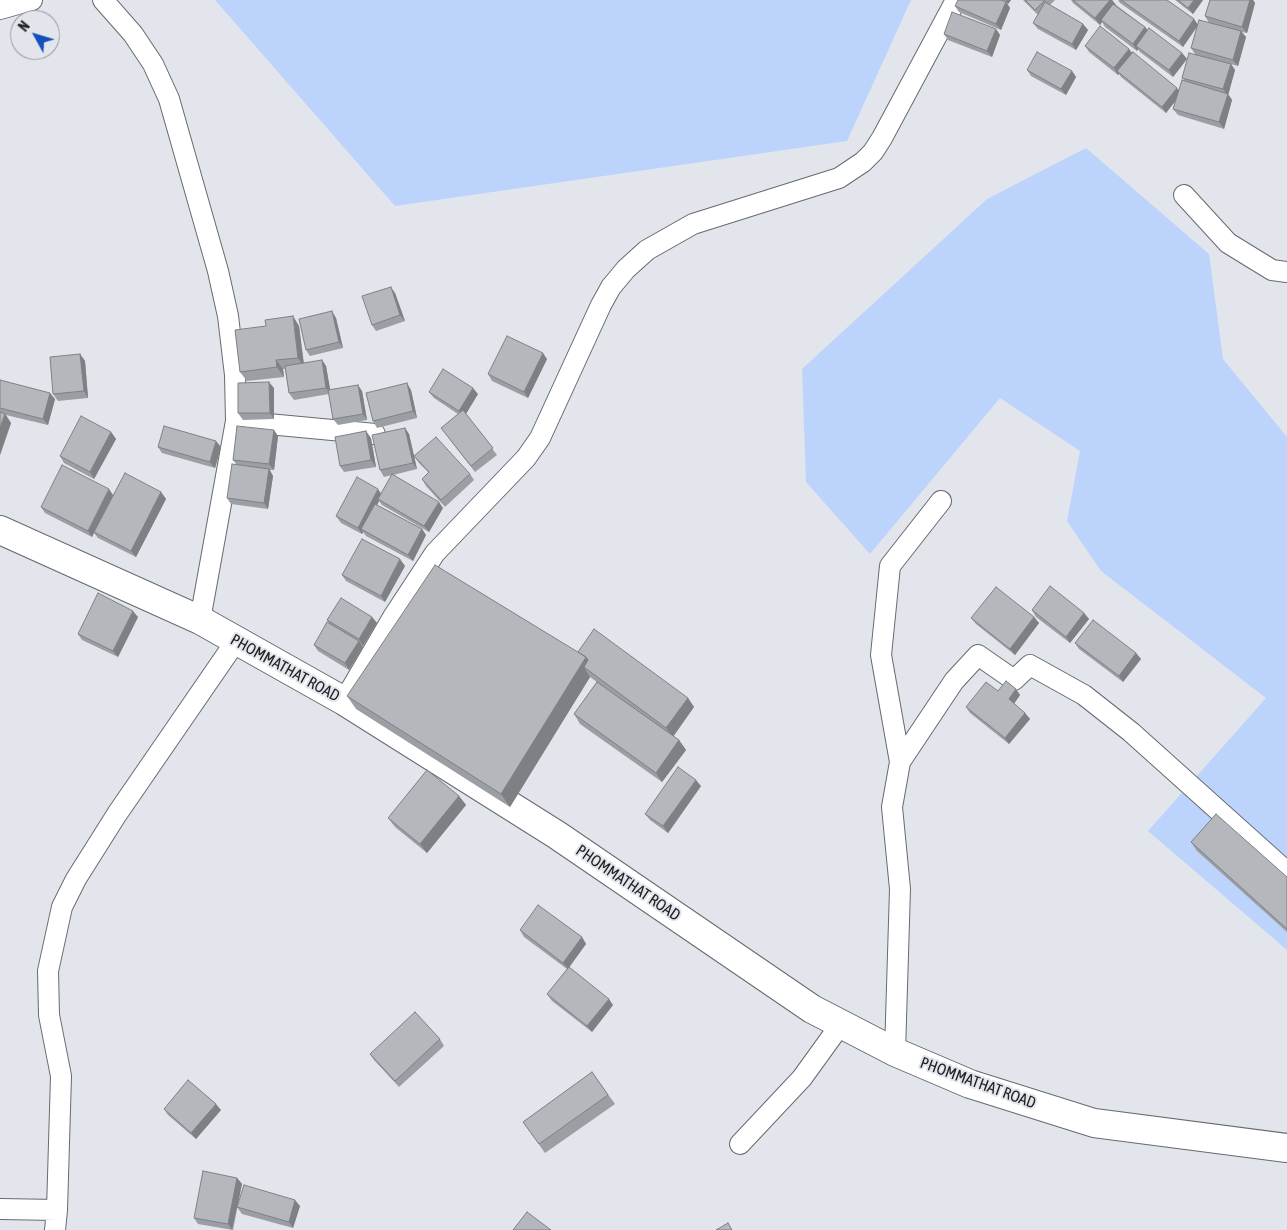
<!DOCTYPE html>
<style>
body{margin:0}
#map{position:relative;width:1287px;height:1230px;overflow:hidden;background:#e2e5eb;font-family:"Asap Condensed",sans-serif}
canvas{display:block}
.north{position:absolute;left:10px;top:10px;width:50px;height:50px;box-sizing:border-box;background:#e2e5eb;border:1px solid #94979b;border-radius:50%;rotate:309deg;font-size:14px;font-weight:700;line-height:20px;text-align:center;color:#202123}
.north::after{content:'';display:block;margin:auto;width:18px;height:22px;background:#1251bc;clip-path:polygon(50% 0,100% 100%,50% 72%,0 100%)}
</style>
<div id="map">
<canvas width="1287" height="1230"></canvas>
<div class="north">N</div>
</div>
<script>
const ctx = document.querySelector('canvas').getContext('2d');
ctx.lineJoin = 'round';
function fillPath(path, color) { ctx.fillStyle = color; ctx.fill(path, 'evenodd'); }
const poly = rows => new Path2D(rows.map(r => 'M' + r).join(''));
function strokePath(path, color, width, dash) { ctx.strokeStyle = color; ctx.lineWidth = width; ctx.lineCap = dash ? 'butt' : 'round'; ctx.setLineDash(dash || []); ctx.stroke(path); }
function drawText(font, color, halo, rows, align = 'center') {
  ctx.font = font + ' "Asap Condensed",sans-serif'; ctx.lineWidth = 4; ctx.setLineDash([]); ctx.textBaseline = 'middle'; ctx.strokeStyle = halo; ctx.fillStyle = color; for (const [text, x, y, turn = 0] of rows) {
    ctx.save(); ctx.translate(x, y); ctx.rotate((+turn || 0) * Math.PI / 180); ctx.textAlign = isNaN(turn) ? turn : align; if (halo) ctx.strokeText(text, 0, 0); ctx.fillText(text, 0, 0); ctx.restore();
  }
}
fillPath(poly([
 [215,0,911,0,847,141,395,206],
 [1086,148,1209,254,1223,359,1287,437,1287,950,1148,831,1266,698,1101,571,1067,521,1080,451,1000,398,870,554,806,482,802,369,987,199]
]), '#bcd4fb');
const street = poly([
 [103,0,133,34,153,64,169,99,218,271,228,316,235,375,236,421,200,620],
 [0,9,32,0],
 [1184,195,1228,243,1272,270,1287,272],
 [236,421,375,434],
 [344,701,393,617,435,553,526,458,540,438,601,305,611,287,626,269,647,250,693,224,839,178,863,162,873,152,882,138,956,0],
 [900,762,881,655,890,566,941,501],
 [895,1052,900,889,892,807,900,762,954,681,978,655,1014,680,1030,665,1084,695,1131,732,1287,872],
 [740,1144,802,1078,841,1024],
 [0,1209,57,1210,61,1076,49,1015,48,971,62,907,76,879,117,814,236,641],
 [55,1230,57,1210]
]);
const secondary = poly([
 [0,530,200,620,344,701,557,835,812,1009,895,1052,970,1084,1094,1123,1287,1148]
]);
strokePath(street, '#676a70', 22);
strokePath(secondary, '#676a70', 30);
strokePath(street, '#fff', 20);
strokePath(secondary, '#fff', 28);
fillPath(poly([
 [958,0,1011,0,1008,4,1007,3,1010,8,1001,30,959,12,955,6],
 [1023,0,1055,0,1050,5,1083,24,1088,30,1076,50,1038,29,1033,23,1038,15],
 [1071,0,1112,0,1116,5,1145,27,1148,30,1182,53,1187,59,1173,77,1140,52,1138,49,1137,51,1105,27,1102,22,1100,25,1073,3],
 [1118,0,1167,0,1194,19,1198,25,1209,23,1205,16,1210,0,1253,0,1255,3,1247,33,1241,32,1246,37,1238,66,1204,57,1231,64,1235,70,1228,94,1232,100,1224,129,1178,115,1173,109,1175,101,1166,113,1121,77,1119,74,1118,75,1089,52,1085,46,1132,53,1179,90,1184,80,1182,78,1195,54,1191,48,1197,27,1183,47,1120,3],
 [1175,0,1203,0,1193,14],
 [996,29,1000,35,992,57,948,40,944,34],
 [1027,70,1072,71,1076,77,1066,95,1031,76],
 [395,293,405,321,376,331,372,325],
 [336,318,343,348,310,356,306,350],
 [299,326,304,363,322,360,326,366,330,390,362,391,367,420,338,425,333,419,329,394,294,400,289,393,285,369,283,369,284,377,247,381,240,372],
 [80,354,85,361,88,398,58,401,53,394],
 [547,359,528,398,492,381,488,374],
 [0,380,55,399,48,425,6,415,11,423,0,455],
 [274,388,274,419,243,420,238,413],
 [411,390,417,418,377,428,373,421],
 [429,392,478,394,466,414,497,455,475,472,441,428,458,414,434,398],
 [405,428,409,434,414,456,470,474,474,480,445,507,426,486,422,479,429,473,419,463,414,456,417,469,393,475,443,508,429,532,382,505,379,501,377,505,422,529,426,535,413,561,366,536,363,532,362,534,341,523,336,516,381,493,392,475,384,477,380,470],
 [111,432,116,439,94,479,64,463,60,456],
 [278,436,274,470,270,470,273,476,268,509,231,504,227,498,236,464,233,460],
 [371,438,376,467,344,472,340,466],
 [158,447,221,447,215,468,162,453],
 [161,492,166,499,136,557,98,538,94,533,92,537,45,513,41,507,113,495],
 [405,566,385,602,346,581,342,575],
 [1032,610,1084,613,1089,619,1070,643,1036,617],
 [138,617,118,657,82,640,78,634],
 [372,617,377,623,363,646,361,644,363,647,349,670,318,651,314,645,329,623,327,620],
 [1034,617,1039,623,1015,655,976,624,971,618],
 [1075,643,1136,653,1141,659,1123,682,1079,649],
 [578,652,688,698,694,707,673,736,679,740,686,750,662,782,580,724,574,714,597,682,590,677,510,807,356,709,347,696],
 [1016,689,1020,695,1014,704,1025,713,1030,719,1009,744,970,713,966,707,998,691],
 [701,786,668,833,650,820,645,814],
 [459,796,466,805,427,853,395,827,388,818],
 [1191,842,1287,877,1287,932,1197,851],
 [520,930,582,937,586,944,569,967,613,1005,592,1032,552,1001,547,994,567,969,524,937],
 [440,1039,444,1046,399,1087,374,1060,370,1054],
 [592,1072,615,1104,545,1153,523,1122],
 [164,1109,221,1110,196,1139,168,1115],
 [237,1178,242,1184,233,1230,198,1224,194,1218],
 [300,1206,293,1228,242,1214,237,1207]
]), '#9b9ea3');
fillPath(poly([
 [1006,0,1011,0,1008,4],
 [1110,0,1112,0,1116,5,1101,20,1102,22,1100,25,1095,18],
 [1194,0,1203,0,1193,14,1188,8],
 [1250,0,1253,0,1255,3,1247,33,1242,27],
 [1006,2,1010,8,1001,30,996,24],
 [1194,19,1198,25,1183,47,1179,41],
 [1083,24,1088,30,1076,50,1072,44],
 [1145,27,1150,33,1136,46,1138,49,1137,51,1133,44],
 [996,29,1000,35,992,57,987,51],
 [1241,31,1246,37,1238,66,1233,60],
 [1129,49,1134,55,1117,71,1119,74,1118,75,1114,68],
 [1182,53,1187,59,1173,77,1169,70],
 [1231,64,1235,70,1228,96,1223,89],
 [1072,71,1076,77,1066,95,1061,89],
 [1177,88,1181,94,1166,113,1162,107],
 [1228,94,1232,100,1224,129,1219,122],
 [391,287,395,293,405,321,400,315],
 [332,311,336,318,343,348,339,342],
 [293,316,299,326,304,367,298,358],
 [543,353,547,359,528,398,524,392],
 [80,354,85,361,88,398,84,391],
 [276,360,283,369,284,377,277,367],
 [322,360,326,366,331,394,326,388],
 [269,382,274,388,274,419,270,413],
 [407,383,411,390,417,418,413,411],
 [358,385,362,391,367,420,363,414],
 [473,388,478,394,464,417,459,411],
 [50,393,55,399,48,425,43,419],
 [5,414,11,423,0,455,0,428],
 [405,428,409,434,417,469,413,463],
 [274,430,278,436,274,470,269,464],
 [366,431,371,438,376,467,371,460],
 [111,432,116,439,94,479,90,472],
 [216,441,221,447,215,468,210,462],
 [269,469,273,476,268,509,264,503],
 [109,489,113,495,92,537,88,531],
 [378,489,382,495,378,499,379,501,364,531,361,529,363,532,362,534,358,528],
 [161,492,166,499,136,557,131,551],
 [439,502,443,508,429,532,424,526],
 [422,529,426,535,413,561,408,555],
 [400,559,405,566,385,602,381,596],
 [133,611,138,617,118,657,113,651],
 [1084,613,1089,619,1070,643,1066,637],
 [372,617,377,623,363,646,359,639],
 [1034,617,1039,623,1015,655,1010,649],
 [359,641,363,647,349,670,345,663],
 [1136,653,1141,659,1123,682,1119,676],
 [586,657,595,669,584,667,590,677,510,807,501,794],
 [1016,689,1020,695,1013,705,1009,699],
 [688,698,694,707,673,737,666,728],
 [1025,713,1030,719,1009,744,1005,738],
 [679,740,686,750,662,782,656,773],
 [696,780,701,786,668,833,663,826],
 [459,796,466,805,427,853,420,844],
 [582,937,586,944,568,969,563,963],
 [609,999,613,1005,592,1032,587,1026],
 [216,1104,221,1110,196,1139,191,1133],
 [237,1178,242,1184,232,1230,228,1224],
 [295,1200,300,1206,293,1228,289,1222]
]), '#7e8184');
const building = poly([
 [958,0,1001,0,1006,2,996,24,955,6,958,0],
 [1025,0,1045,0,1035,10,1025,0],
 [1073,0,1110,0,1095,18,1073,0],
 [1121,0,1167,0,1194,19,1179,41,1121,0],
 [1178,0,1194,0,1188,8,1178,0],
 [1210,0,1250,0,1242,27,1205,16,1210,0],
 [1045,2,1083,24,1072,44,1033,23,1045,2],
 [1113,4,1145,27,1133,44,1101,20,1113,4],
 [952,12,996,29,987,51,944,34,952,12],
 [1199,20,1241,31,1233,60,1191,48,1199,20],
 [1100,26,1129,49,1114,68,1085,46,1100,26],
 [1149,28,1182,53,1169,70,1136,46,1149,28],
 [1037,52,1072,71,1061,89,1027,70,1037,52],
 [1133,52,1177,88,1162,107,1117,71,1133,52],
 [1189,53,1231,64,1223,89,1182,78,1189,53],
 [1182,80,1228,94,1219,122,1173,109,1182,80],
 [391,287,400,315,372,325,362,296,391,287],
 [332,311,339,342,306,350,299,319,332,311],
 [293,316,298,358,276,360,277,367,240,372,235,330,266,326,265,320,293,316],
 [507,336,543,353,524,392,488,374,507,336],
 [80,354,84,391,53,394,50,357,80,354],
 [322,360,326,388,289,393,285,366,322,360],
 [443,369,473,388,459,411,429,392,443,369],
 [0,380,50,393,43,419,0,408,0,380],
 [269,382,270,413,238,413,238,383,269,382],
 [407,383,413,411,373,421,366,393,407,383],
 [358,385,363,414,333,419,328,390,358,385],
 [463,410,493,448,471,466,441,428,463,410],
 [0,412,5,414,0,428,0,412],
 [81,416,111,432,90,472,60,456,81,416],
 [164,426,216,441,210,462,158,447,164,426],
 [237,426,274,430,269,464,233,460,237,426],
 [405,428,413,463,380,470,372,435,405,428],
 [366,431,371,460,340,466,335,437,366,431],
 [436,437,470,474,441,500,422,479,429,472,414,456,436,437],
 [232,464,269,469,264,503,227,498,232,464],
 [62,465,109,489,88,531,41,507,62,465],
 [125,473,161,492,131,551,94,532,125,473],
 [392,474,439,502,424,526,378,499,392,474],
 [357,477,378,489,358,528,336,516,357,477],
 [375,504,422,529,408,555,361,529,375,504],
 [362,539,400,559,381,596,342,575,362,539],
 [435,565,586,657,501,794,347,696,435,565],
 [1050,586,1084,613,1066,637,1032,610,1050,586],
 [996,587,1034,617,1010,649,971,618,996,587],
 [98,593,133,611,113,651,78,634,98,593],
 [341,598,372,617,359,639,327,620,341,598],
 [1093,620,1136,653,1119,676,1075,643,1093,620],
 [327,622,359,641,345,663,314,645,327,622],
 [594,629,688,698,666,728,584,667,588,660,586,657,578,652,594,629],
 [1006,681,1016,689,1009,699,1025,713,1005,738,966,707,986,682,998,691,1006,681],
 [597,682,679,740,656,773,574,714,597,682],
 [678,767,696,780,663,826,645,814,678,767],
 [427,770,459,796,420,844,388,818,427,770],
 [1216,814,1287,877,1287,929,1191,842,1216,814],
 [538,905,582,937,563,963,520,930,538,905],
 [569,967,609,999,587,1026,547,994,569,967],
 [415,1012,440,1039,395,1081,370,1054,415,1012],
 [592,1072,608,1095,539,1144,523,1122,592,1072],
 [188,1080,216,1104,191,1133,164,1109,188,1080],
 [203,1171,237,1178,228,1224,194,1218,203,1171],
 [244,1185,295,1200,289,1222,237,1207,244,1185],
 [527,1212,551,1230,513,1230,527,1212],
 [728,1223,732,1230,716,1230,728,1223]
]);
fillPath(building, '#b4b8bd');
strokePath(building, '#7e8184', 1);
drawText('16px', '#202123', '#e2e5eb', [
 ["PHOMMATHAT ROAD",285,668,29],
 ["PHOMMATHAT ROAD",628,883,34],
 ["PHOMMATHAT ROAD",978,1083,20]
]);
</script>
